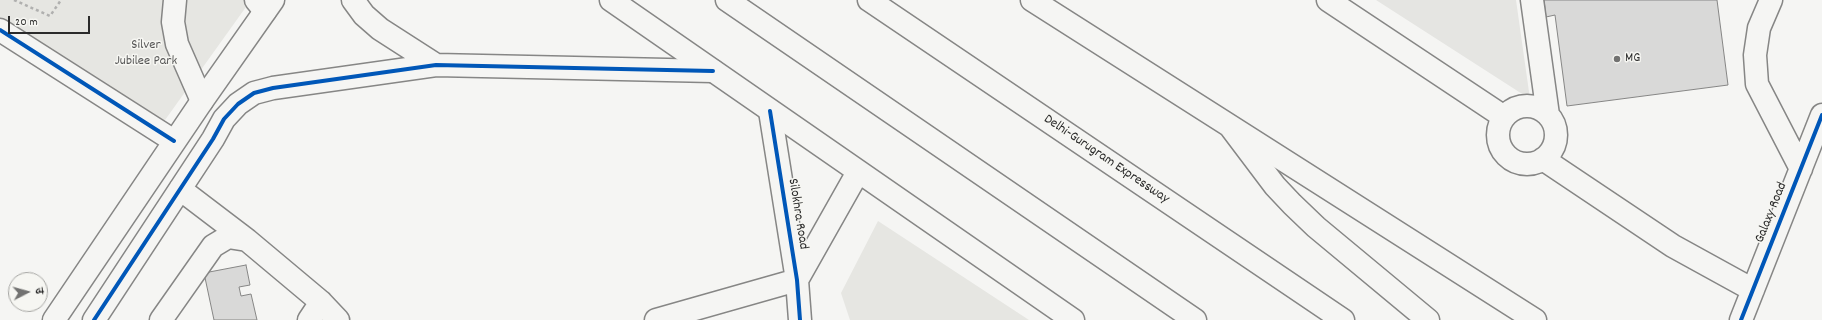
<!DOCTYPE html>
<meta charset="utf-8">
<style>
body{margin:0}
#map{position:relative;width:1822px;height:320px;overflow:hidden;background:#f5f5f3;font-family:Dekko,"Playpen Sans Deva",sans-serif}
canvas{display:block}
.north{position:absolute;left:8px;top:272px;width:40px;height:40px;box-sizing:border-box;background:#f6f6f2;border:1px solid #a5a5a2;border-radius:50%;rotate:84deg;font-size:11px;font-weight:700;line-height:16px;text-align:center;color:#2b2b2b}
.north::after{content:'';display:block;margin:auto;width:14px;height:18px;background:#727271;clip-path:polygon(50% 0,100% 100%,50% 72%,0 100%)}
.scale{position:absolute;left:8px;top:16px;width:82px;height:18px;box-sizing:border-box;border:2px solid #2b2b2b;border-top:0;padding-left:5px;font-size:12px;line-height:14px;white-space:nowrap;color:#2b2b2b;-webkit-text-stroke:3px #f6f6f2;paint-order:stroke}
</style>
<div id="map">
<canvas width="1822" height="320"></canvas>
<div class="north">उ</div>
<div class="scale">20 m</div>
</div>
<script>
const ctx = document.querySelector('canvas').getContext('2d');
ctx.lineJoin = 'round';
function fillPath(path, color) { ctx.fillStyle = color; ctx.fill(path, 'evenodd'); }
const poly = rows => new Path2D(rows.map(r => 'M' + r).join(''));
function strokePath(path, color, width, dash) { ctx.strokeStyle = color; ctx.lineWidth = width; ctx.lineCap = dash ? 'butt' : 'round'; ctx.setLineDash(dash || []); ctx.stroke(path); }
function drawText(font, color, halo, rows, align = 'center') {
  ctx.font = font + ' Dekko,sans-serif'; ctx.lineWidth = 3; ctx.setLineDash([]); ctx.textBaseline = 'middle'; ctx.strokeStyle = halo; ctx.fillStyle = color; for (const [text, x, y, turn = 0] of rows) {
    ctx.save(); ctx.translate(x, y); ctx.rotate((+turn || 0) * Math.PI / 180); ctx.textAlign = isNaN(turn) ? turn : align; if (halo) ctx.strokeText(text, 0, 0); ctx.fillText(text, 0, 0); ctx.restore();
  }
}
fillPath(poly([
 [1376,0,1516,0,1530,99]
]), '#e5e5e2');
fillPath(poly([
 [0,0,251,0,160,127,0,21],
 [878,221,1029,320,850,320,841,293]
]), '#e6e6e2');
const building = poly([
 [1544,0,1717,0,1728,85,1567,106,1555,15,1546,17,1544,0],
 [246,265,250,285,239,287,241,296,251,294,257,320,214,320,204,273,246,265]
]);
fillPath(building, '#d9d9d8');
strokePath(building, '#868685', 1);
const minor = poly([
 [353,0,364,15,380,29,436,65],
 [1328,0,1504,117],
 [1532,0,1548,115],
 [1771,0,1759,28,1755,55,1757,84,1801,169],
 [0,30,174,141],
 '1498 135a29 29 0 1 1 58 0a29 29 0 1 1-58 0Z',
 [770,111,797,280,800,320],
 [1543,159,1673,246,1753,290],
 [180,189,247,240],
 [797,280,858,172],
 [54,320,202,101,273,0],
 [94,320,213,139,224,119,238,104,254,93,273,88,436,65,713,71],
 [161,320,213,246,228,237,247,240,321,302,338,320],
 [309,320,321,302],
 [656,320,797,280],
 [1741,320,1822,115]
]);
const major = poly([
 [175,0,173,22,177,44,202,101],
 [256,0,265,11],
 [611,0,1073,320],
 [1032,0,1535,320]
]);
const highway = poly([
 [727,0,1195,320],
 [869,0,1343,320],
 [1232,129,1275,186,1292,204,1316,227,1428,320]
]);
strokePath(minor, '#868685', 25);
strokePath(major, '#868685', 25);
strokePath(highway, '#868685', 25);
strokePath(poly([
 [14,0,50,16,61,0]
]), '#b0b0af', 2.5, [3, 3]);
strokePath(minor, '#f5f5f3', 22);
strokePath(major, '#f5f5f3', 22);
strokePath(highway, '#f5f5f3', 22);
strokePath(poly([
 [0,30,174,141],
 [770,111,797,280,800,320],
 [94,320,213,139,224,119,238,104,254,93,273,88,436,65,713,71],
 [1741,320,1822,115]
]), '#0057b8', 4);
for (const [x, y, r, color] of [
 [1617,59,4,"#727271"]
]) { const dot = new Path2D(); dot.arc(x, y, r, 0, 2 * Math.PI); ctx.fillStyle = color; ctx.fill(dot); strokePath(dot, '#f6f6f2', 1.5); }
drawText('14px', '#565656', '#f6f6f2', [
 ["Silver",146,46],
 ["Jubilee Park",146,62]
]);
drawText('14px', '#2b2b2b', '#f6f6f2', [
 ["MG",1625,59]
], 'left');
drawText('14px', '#2b2b2b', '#f6f6f2', [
 ["Delhi-Gurugram Expressway",1106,160,34],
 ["Galaxy Road",1772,213,-68],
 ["Silokhra Road",797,214,81]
]);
</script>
